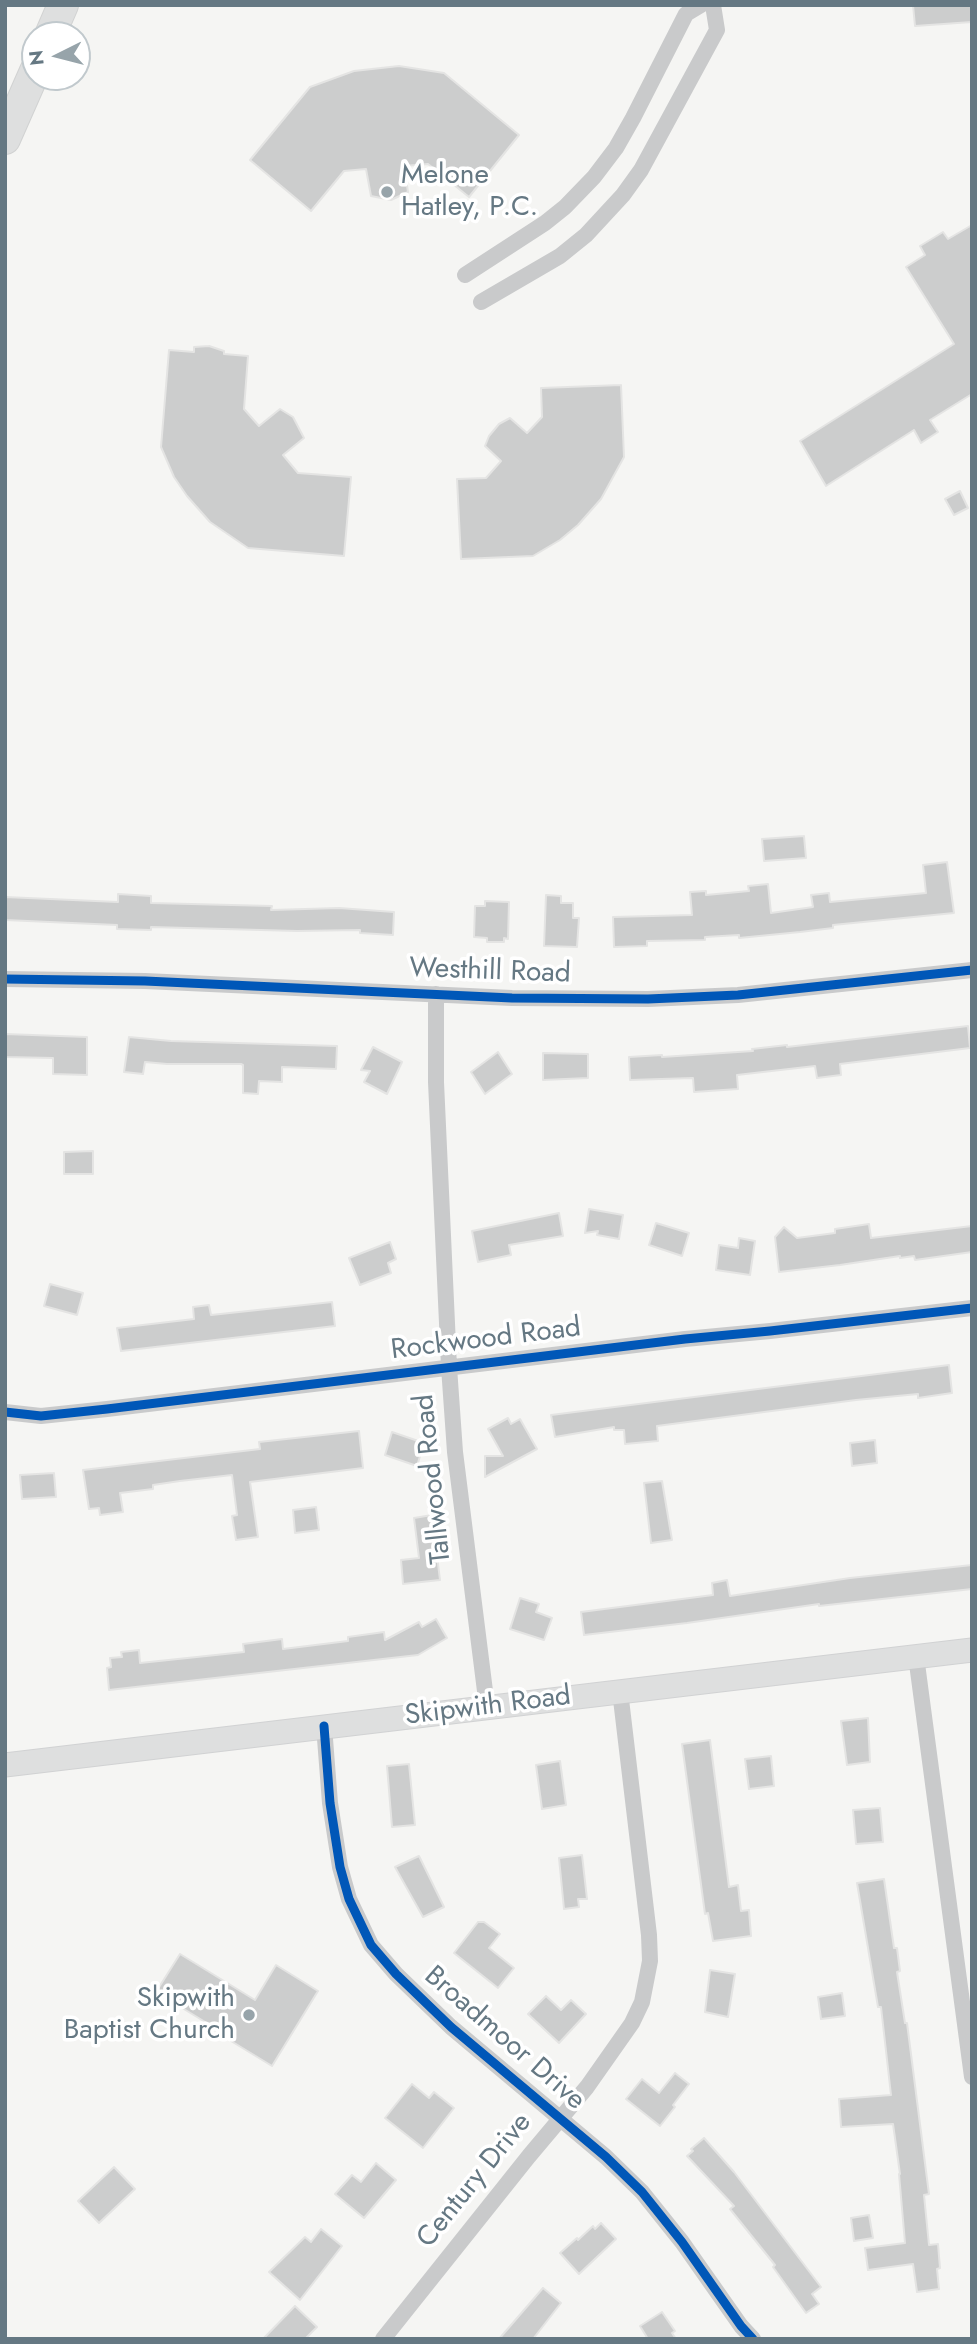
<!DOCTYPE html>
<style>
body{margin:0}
#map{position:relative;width:977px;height:2344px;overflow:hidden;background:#f5f5f3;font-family:Jost,sans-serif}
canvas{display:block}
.frame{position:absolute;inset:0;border:7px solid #657883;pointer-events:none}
.north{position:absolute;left:21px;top:21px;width:70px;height:70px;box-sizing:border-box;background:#fff;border:2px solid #c1c9cd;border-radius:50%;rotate:264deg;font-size:19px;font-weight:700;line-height:28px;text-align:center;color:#657883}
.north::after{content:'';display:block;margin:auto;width:24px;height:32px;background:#97a4aa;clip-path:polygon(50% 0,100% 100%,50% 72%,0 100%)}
</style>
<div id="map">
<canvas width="977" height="2344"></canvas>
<div class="frame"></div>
<div class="north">N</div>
</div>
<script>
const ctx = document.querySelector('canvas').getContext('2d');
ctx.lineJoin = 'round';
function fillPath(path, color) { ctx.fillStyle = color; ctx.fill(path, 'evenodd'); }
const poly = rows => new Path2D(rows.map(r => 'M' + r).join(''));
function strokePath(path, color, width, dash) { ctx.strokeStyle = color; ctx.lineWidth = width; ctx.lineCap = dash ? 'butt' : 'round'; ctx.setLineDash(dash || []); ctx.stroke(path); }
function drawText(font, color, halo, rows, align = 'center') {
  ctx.font = font + ' Jost,sans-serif'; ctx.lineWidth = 7; ctx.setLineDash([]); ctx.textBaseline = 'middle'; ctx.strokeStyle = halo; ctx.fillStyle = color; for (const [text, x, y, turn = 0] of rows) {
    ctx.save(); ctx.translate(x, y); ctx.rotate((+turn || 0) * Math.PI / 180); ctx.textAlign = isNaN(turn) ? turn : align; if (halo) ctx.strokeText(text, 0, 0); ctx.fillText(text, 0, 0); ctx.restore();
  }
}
const building = poly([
 [913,5,972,5,972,22,915,26,913,5],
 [399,66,444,73,519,135,469,197,428,164,404,166,408,192,391,200,371,196,366,169,344,171,311,211,250,160,310,87,354,71,399,66],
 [972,225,972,394,930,420,938,432,921,443,914,430,826,486,800,441,954,344,906,267,925,255,920,246,943,232,948,239,972,225],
 [209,346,224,351,224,354,248,356,244,409,259,426,280,409,293,417,304,438,283,455,298,473,351,477,344,556,248,548,210,522,187,496,174,477,161,447,169,350,194,352,194,347,209,346],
 [621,385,624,457,601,499,578,525,560,540,533,556,461,559,457,479,486,478,501,461,485,446,489,436,499,424,510,418,527,433,542,417,541,388,621,385],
 [960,491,968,508,954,515,945,499,960,491],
 [804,836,806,858,764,861,762,839,804,836],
 [947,862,954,913,833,925,833,928,800,932,739,938,739,935,705,937,705,940,647,941,647,946,614,947,613,917,692,915,690,892,706,891,706,895,749,891,748,886,768,884,771,913,813,907,811,895,829,893,830,902,926,893,923,865,947,862],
 [118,894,151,896,151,903,272,906,271,910,339,908,394,912,393,935,360,933,360,930,297,931,151,927,151,930,117,929,117,925,5,920,5,897,118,902,118,894],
 [546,895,561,896,561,903,573,903,573,918,579,918,577,947,544,946,546,895],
 [485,901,509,902,508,939,504,938,504,942,487,942,487,938,474,937,475,906,485,906,485,901],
 [968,1026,970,1048,840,1064,841,1075,817,1078,815,1066,737,1075,738,1089,694,1092,693,1078,630,1080,629,1057,662,1055,662,1057,753,1051,752,1049,787,1045,787,1047,968,1026],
 [5,1034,87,1037,87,1075,53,1074,53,1058,5,1057,5,1034],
 [129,1037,171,1041,337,1046,336,1069,282,1067,282,1082,259,1081,258,1094,243,1093,243,1065,241,1064,167,1064,145,1062,143,1074,124,1072,129,1037],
 [373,1047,402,1062,387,1094,364,1082,370,1071,361,1070,373,1047],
 [498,1052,512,1074,485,1094,471,1072,498,1052],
 [543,1053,588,1054,588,1078,543,1080,543,1053],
 [93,1151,93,1174,64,1174,64,1152,93,1151],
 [589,1209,623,1215,619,1239,597,1235,598,1231,585,1233,589,1209],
 [559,1213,563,1236,509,1245,511,1255,478,1262,472,1231,559,1213],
 [656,1223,689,1233,682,1256,649,1245,656,1223],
 [869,1224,871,1238,972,1226,972,1252,915,1260,914,1256,900,1258,900,1256,840,1265,779,1272,775,1237,784,1227,797,1238,835,1233,835,1229,869,1224],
 [739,1238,755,1241,750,1275,716,1270,719,1245,738,1248,739,1238],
 [390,1242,396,1259,388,1263,391,1273,360,1285,349,1258,390,1242],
 [50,1284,83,1293,77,1315,44,1306,50,1284],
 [332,1302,335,1326,121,1351,117,1328,194,1319,193,1307,209,1305,211,1315,332,1302],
 [949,1365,952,1393,918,1398,918,1394,856,1400,657,1426,658,1441,625,1444,624,1430,614,1430,614,1427,555,1437,551,1415,949,1365],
 [508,1418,511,1424,520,1419,537,1449,485,1477,485,1456,503,1456,488,1429,508,1418],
 [359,1431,363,1468,250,1482,258,1537,236,1540,232,1516,237,1515,232,1475,180,1481,153,1485,153,1489,120,1493,123,1512,100,1515,99,1508,89,1509,83,1470,260,1449,259,1442,359,1431],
 [392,1432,424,1443,417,1466,385,1455,392,1432],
 [875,1440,877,1463,852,1466,850,1443,875,1440],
 [54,1473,56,1497,22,1499,20,1475,54,1473],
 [662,1481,672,1540,651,1543,644,1483,662,1481],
 [316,1507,319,1530,295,1533,293,1510,316,1507],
 [432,1515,440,1580,403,1584,401,1560,419,1558,414,1518,432,1515],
 [972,1565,972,1589,819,1606,819,1604,687,1623,584,1635,581,1612,713,1595,712,1583,727,1580,730,1596,850,1578,972,1565],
 [520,1598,539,1604,536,1612,552,1618,544,1640,510,1629,520,1598],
 [436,1619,447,1638,418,1655,109,1690,107,1668,111,1667,110,1658,122,1657,121,1652,139,1650,140,1663,244,1652,243,1644,282,1639,283,1649,348,1641,348,1637,384,1632,385,1640,419,1622,422,1627,436,1619],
 [868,1718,870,1762,847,1765,841,1721,868,1718],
 [710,1740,729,1887,738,1885,741,1911,749,1910,751,1936,713,1941,708,1913,705,1914,682,1744,710,1740],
 [771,1756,774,1786,749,1789,745,1759,771,1756],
 [560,1761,566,1805,542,1809,536,1765,560,1761],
 [409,1764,415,1825,392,1827,387,1766,409,1764],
 [880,1808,883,1842,856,1844,853,1810,880,1808],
 [582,1855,587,1899,578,1899,579,1907,564,1909,559,1858,582,1855],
 [419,1856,444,1907,423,1917,395,1867,419,1856],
 [884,1879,894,1948,897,1948,900,1971,897,1972,905,2023,907,2023,926,2171,929,2194,924,2195,929,2245,938,2244,940,2268,937,2269,939,2289,917,2292,913,2264,868,2270,865,2248,905,2243,899,2174,900,2174,893,2124,841,2127,839,2099,891,2095,881,2007,878,2007,857,1883,884,1879],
 [478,1922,484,1922,500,1934,489,1948,514,1968,498,1988,454,1953,478,1922],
 [180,1954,255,2000,276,1965,318,1991,272,2066,231,2041,233,2039,156,1992,180,1954],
 [710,1970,735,1974,728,2017,705,2012,710,1970],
 [842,1993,845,2016,821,2019,818,1997,842,1993],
 [546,1996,561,2010,571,2000,586,2014,559,2043,528,2014,546,1996],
 [675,2073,689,2084,673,2105,675,2107,660,2126,626,2099,642,2079,659,2093,675,2073],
 [412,2084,429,2098,434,2092,454,2108,423,2148,385,2118,412,2084],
 [704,2138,734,2172,821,2287,812,2294,819,2304,806,2313,773,2267,775,2265,730,2209,734,2206,687,2156,693,2151,691,2149,704,2138],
 [376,2163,396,2180,364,2218,335,2194,352,2175,361,2182,376,2163],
 [114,2167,135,2189,99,2223,78,2201,114,2167],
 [869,2215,873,2238,854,2241,851,2218,869,2215],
 [601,2223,616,2239,579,2274,560,2253,577,2238,578,2240,593,2226,595,2229,601,2223],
 [321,2229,342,2246,300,2300,269,2272,305,2237,311,2242,321,2229],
 [543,2288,561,2303,533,2339,499,2339,543,2288],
 [295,2306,317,2327,305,2339,263,2339,295,2306],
 [662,2312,675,2331,672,2333,676,2339,648,2339,640,2326,662,2312]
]);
fillPath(building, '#cccdcd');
strokePath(building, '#e4e4e3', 2);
const secondary = poly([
 [5,1765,972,1650]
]);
const motorway = poly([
 [50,35,63,5],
 [5,139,35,71]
]);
strokePath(secondary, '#d1d2d3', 25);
strokePath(motorway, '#d1d2d2', 32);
strokePath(poly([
 [465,275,545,223,565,207,594,177,616,148,633,118,686,14,701,5],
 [481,302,560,256,586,235,623,195,641,170,717,30,713,5],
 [5,979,145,981,512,998,648,999,738,995,972,970],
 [436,994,436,1082,449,1367,455,1452,487,1707],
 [5,1412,41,1416,107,1409,685,1339,770,1331,972,1308],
 [916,1656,972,2077],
 [324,1726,330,1803,340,1867,349,1899,371,1945,396,1974,451,2027,606,2157,642,2192,682,2242,741,2326,753,2339],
 [383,2339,529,2156,587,2087,632,2023,642,2002,650,1961,649,1935,620,1691]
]), '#c9cacb', 16);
strokePath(secondary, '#dedfdf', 23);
strokePath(motorway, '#dedfdf', 30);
strokePath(poly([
 [5,979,145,981,512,998,648,999,738,995,972,970],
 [5,1412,41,1416,107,1409,685,1339,770,1331,972,1308],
 [324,1726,330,1803,340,1867,349,1899,371,1945,396,1974,451,2027,606,2157,642,2192,682,2242,741,2326,753,2339]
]), '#0057b8', 9);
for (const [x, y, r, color] of [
 [387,192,7,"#97a4aa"],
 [249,2015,7,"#97a4aa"]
]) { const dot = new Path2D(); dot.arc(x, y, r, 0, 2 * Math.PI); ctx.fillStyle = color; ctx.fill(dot); strokePath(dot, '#fff', 2.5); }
drawText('28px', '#657883', '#fff', [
 ["Melone",401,176],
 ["Hatley, P.C.",401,208],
 ["Skipwith",235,1999,"right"],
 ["Baptist Church",235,2031,"right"]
], 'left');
drawText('28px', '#657883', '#fff', [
 ["Westhill Road",490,972,2],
 ["Rockwood Road",486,1340,-7],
 ["Tallwood Road",434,1479,-96],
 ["Skipwith Road",488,1707,-7],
 ["Broadmoor Drive",504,2039,41],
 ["Century Drive",475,2181,-51]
]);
</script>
